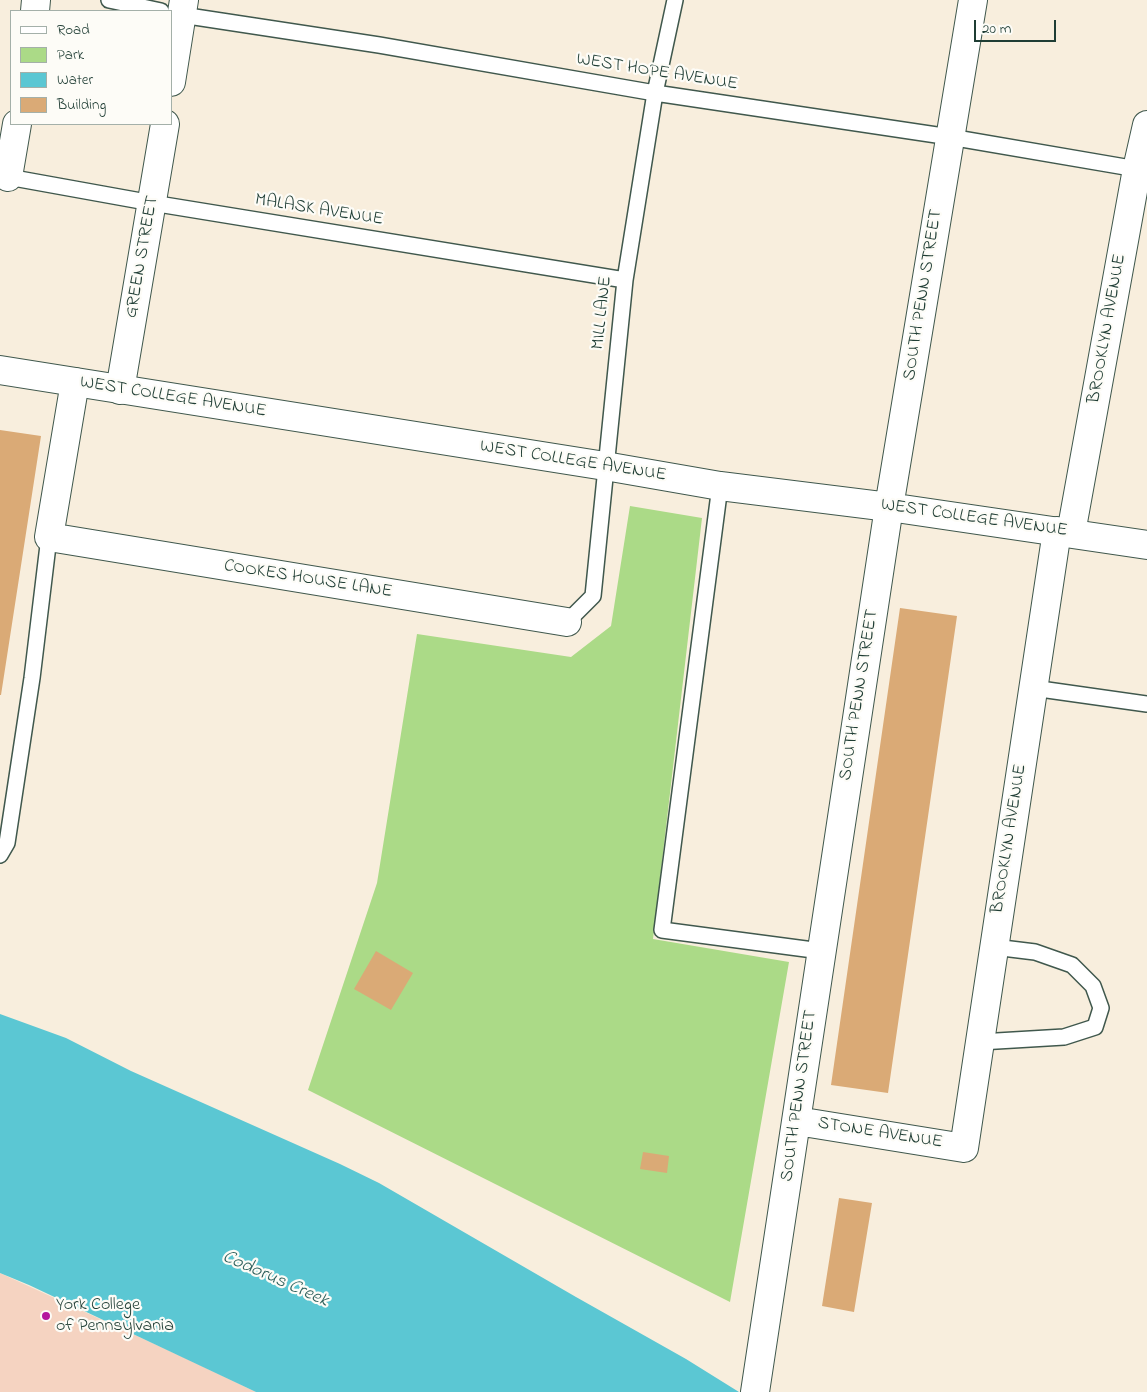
<!DOCTYPE html>
<style>
body{margin:0}
#map{position:relative;width:1147px;height:1392px;overflow:hidden;background:#f8eedd;font-family:"Indie Flower",sans-serif}
canvas{display:block}
.legend{position:absolute;left:10px;top:10px;width:162px;height:115px;box-sizing:border-box;background:#fdfcf7;border:1px solid #a4b0a9;margin:0;padding:6px 9px;list-style:none;font-size:15px;color:#1f3d34}
.legend li{display:flex;align-items:center;gap:10px;height:25px}
.legend b{width:25px;border:1px solid #a4b0a9}
.scale{position:absolute;left:974px;top:20px;width:82px;height:22px;box-sizing:border-box;border:2px solid #1f3d34;border-top:0;padding-left:6px;font-size:15px;line-height:18px;white-space:nowrap;color:#1f3d34;-webkit-text-stroke:4px #fdfcf7;paint-order:stroke}
</style>
<div id="map">
<canvas width="1147" height="1392"></canvas>
<ul class="legend">
<li><b style="height:6px;background:#fff"></b>Road</li>
<li><b style="height:14px;background:#abda87"></b>Park</li>
<li><b style="height:14px;background:#5bc7d3"></b>Water</li>
<li><b style="height:14px;background:#daaa76"></b>Building</li>
</ul>
<div class="scale">20 m</div>
</div>
<script>
const ctx = document.querySelector('canvas').getContext('2d');
ctx.lineJoin = 'round';
function fillPath(path, color) { ctx.fillStyle = color; ctx.fill(path, 'evenodd'); }
const poly = rows => new Path2D(rows.map(r => 'M' + r).join(''));
function strokePath(path, color, width, dash) { ctx.strokeStyle = color; ctx.lineWidth = width; ctx.lineCap = dash ? 'butt' : 'round'; ctx.setLineDash(dash || []); ctx.stroke(path); }
function drawText(font, color, halo, rows, align = 'center') {
  ctx.font = font + ' "Indie Flower",sans-serif'; ctx.lineWidth = 4.5; ctx.setLineDash([]); ctx.textBaseline = 'middle'; ctx.strokeStyle = halo; ctx.fillStyle = color; for (const [text, x, y, turn = 0] of rows) {
    ctx.save(); ctx.translate(x, y); ctx.rotate((+turn || 0) * Math.PI / 180); ctx.textAlign = isNaN(turn) ? turn : align; if (halo) ctx.strokeText(text, 0, 0); ctx.fillText(text, 0, 0); ctx.restore();
  }
}
fillPath(poly([
 [0,1273,185,1358,256,1392,0,1392]
]), '#f5d3c1');
fillPath(poly([
 [630,506,702,518,653,939,789,962,730,1302,308,1090,377,883,417,634,571,657,611,626]
]), '#abda87');
fillPath(poly([
 [0,1014,66,1038,131,1071,340,1164,379,1183,576,1297,686,1359,739,1392,256,1392,29,1285,0,1273]
]), '#5bc7d3');
fillPath(poly([
 [0,430,41,436,1,695,0,695],
 [900,608,957,616,888,1093,831,1085],
 [376,951,413,973,391,1010,354,989],
 [643,1152,669,1156,667,1173,640,1169],
 [839,1198,872,1203,854,1312,822,1306]
]), '#daaa76');
const lane = poly([
 [109,0,161,11],
 [175,14,379,45,655,93,950,137,1137,169],
 [8,177,152,203,625,280],
 [720,486,662,930,821,951],
 [567,622,593,596,625,280,655,93,675,0],
 [1033,688,1147,704],
 [0,855,7,843,32,678,49,537],
 [980,1042,1064,1037,1095,1027,1101,1008,1093,986,1072,965,1035,952,994,947]
]);
const street = poly([
 [35,11,36,0],
 [171,82,184,0],
 [8,177,17,124],
 [75,382,49,537,567,622],
 [120,390,165,124],
 [1071,533,1137,169,1147,125],
 [797,1121,964,1148,1057,531],
 [755,1392,889,507]
]);
const secondary = poly([
 [0,370,605,466,720,486,889,507,1147,545],
 [889,507,973,0]
]);
strokePath(lane, '#40584d', 18);
strokePath(street, '#40584d', 30);
strokePath(secondary, '#40584d', 30);
strokePath(lane, '#fff', 15);
strokePath(street, '#fff', 28);
strokePath(secondary, '#fff', 28);
for (const [x, y, r, color] of [
 [46,1316,5,"#b5179e"]
]) { const dot = new Path2D(); dot.arc(x, y, r, 0, 2 * Math.PI); ctx.fillStyle = color; ctx.fill(dot); strokePath(dot, '#fdfcf7', 2); }
drawText('18px', '#1f3d34', '#fdfcf7', [
 ["WEST HOPE AVENUE",657,73,9],
 ["MALASK AVENUE",319,211,9],
 ["GREEN STREET",143,257,-80],
 ["SOUTH PENN STREET",924,295,-81],
 ["MILL LANE",603,313,-84],
 ["BROOKLYN AVENUE",1108,329,-80],
 ["WEST COLLEGE AVENUE",173,398,9],
 ["WEST COLLEGE AVENUE",573,462,9],
 ["WEST COLLEGE AVENUE",974,519,8],
 ["COOKES HOUSE LANE",308,580,9],
 ["SOUTH PENN STREET",860,695,-81],
 ["BROOKLYN AVENUE",1010,839,-81],
 ["SOUTH PENN STREET",800,1096,-82],
 ["STONE AVENUE",880,1134,9]
]);
drawText('18px', '#1f3d34', '#fdfcf7', [
 ["York College",56,1306],
 ["of Pennsylvania",56,1327]
], 'left');
drawText('italic 19px', '#2e605c', '#fdfcf7', [
 ["Codorus Creek",275,1280,24]
]);
</script>
